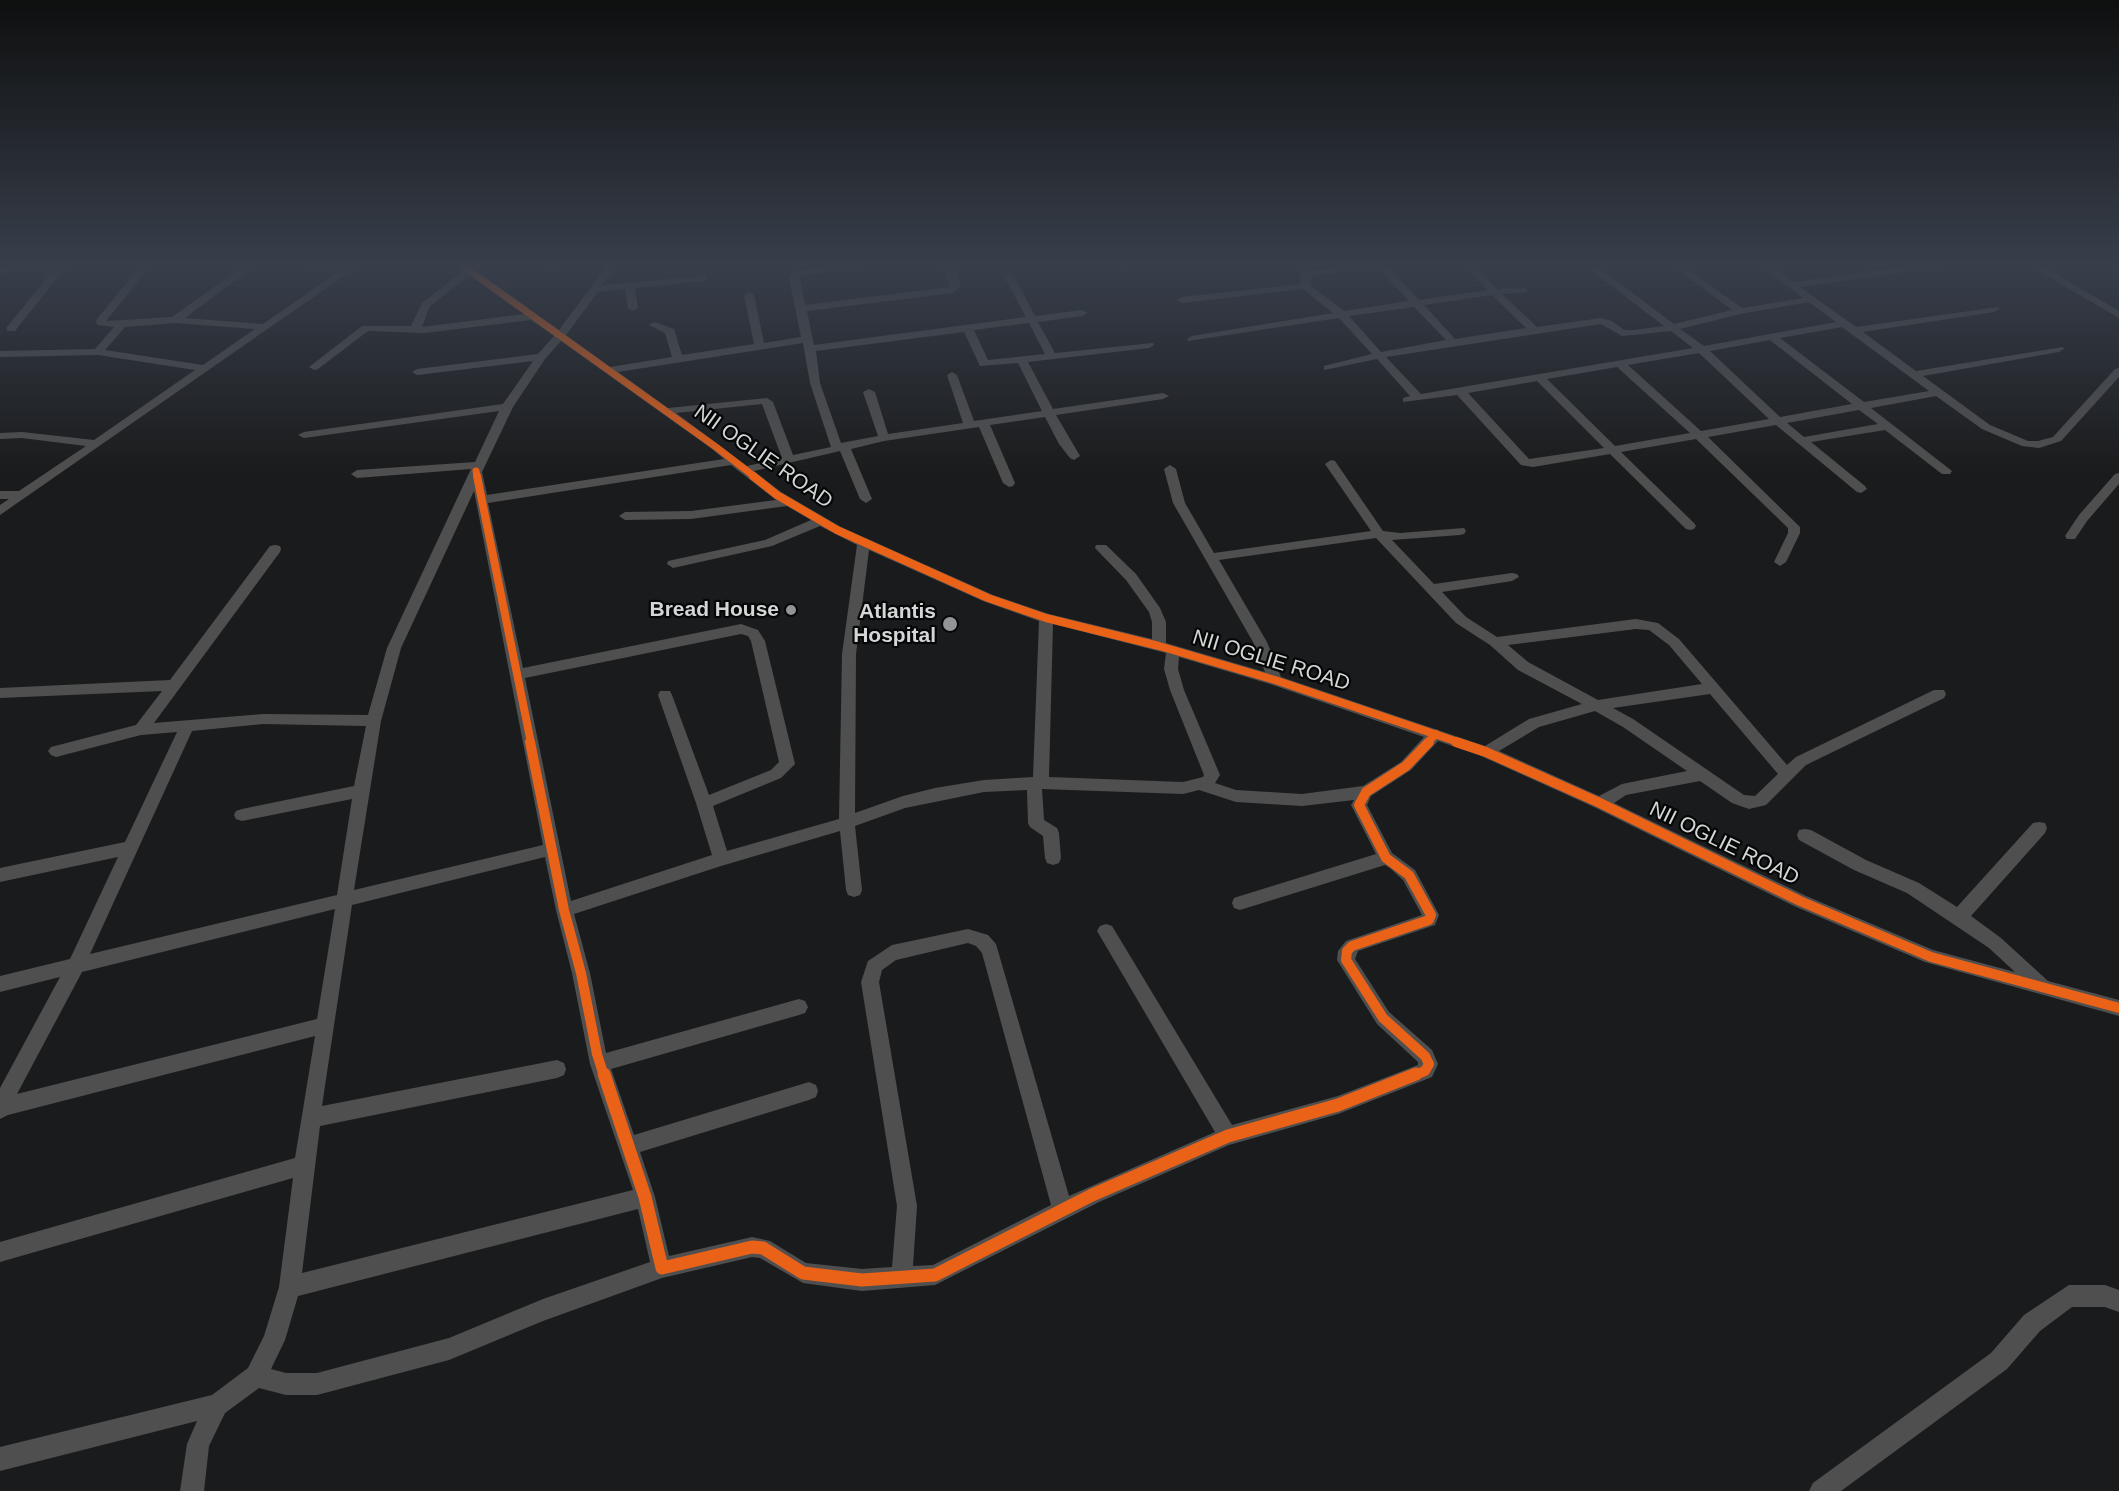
<!DOCTYPE html>
<style>
body{margin:0}
canvas{display:block;background:#1a1b1c}
</style>
<canvas width="2119" height="1491"></canvas>
<script>
const ctx = document.querySelector('canvas').getContext('2d');
ctx.lineJoin = 'round';
const poly = rows => new Path2D(rows.map(r => 'M' + r).join(''));
function fillPath(path, color) { ctx.fillStyle = color; ctx.fill(path, 'evenodd'); }
function strokePath(path, color, width, dash) { ctx.strokeStyle = color; ctx.lineWidth = width; ctx.lineCap = dash ? 'butt' : 'round'; ctx.setLineDash(dash || []); ctx.stroke(path); }
function drawText(font, color, halo, rows, align = 'center') {
  ctx.font = font + ' Arial,sans-serif'; ctx.lineWidth = 4.5; ctx.setLineDash([]); ctx.textBaseline = 'middle'; ctx.strokeStyle = halo; ctx.fillStyle = color; for (const [text, x, y, turn = 0] of rows) {
    ctx.save(); ctx.translate(x, y); ctx.rotate((+turn || 0) * Math.PI / 180); ctx.textAlign = isNaN(turn) ? turn : align; if (halo) ctx.strokeText(text, 0, 0); ctx.fillText(text, 0, 0); ctx.restore();
  }
}
fillPath(poly([
 [26,264,54,264,49,267,0,273,0,267,26,264],
 [58,264,68,264,15,331,7,331,7,327,58,264],
 [142,264,152,264,106,321,172,317,246,264,257,264,185,318,263,324,341,270,306,267,301,264,361,264,0,515,0,505,9,499,0,499,0,491,19,491,86,446,22,438,0,439,0,433,22,432,94,440,195,370,98,355,0,357,0,351,95,349,114,327,97,325,96,320,142,264],
 [175,323,255,329,203,365,105,350,125,327,175,323],
 [455,264,466,264,559,330,608,264,618,264,602,285,706,276,706,280,703,281,635,288,638,308,633,311,628,308,625,289,598,292,566,335,610,367,672,357,665,333,649,325,654,322,674,329,682,355,754,344,744,295,749,292,754,295,764,343,801,337,789,278,791,274,796,271,841,264,863,264,858,267,800,276,805,305,950,287,942,264,952,264,961,286,953,293,807,311,814,345,1026,317,1005,278,1010,275,1015,278,1035,316,1082,310,1087,313,1082,316,1038,322,1055,353,1153,343,1154,345,1149,348,1028,362,1053,409,1163,393,1169,396,1163,399,1056,415,1080,456,1074,460,1070,458,1059,444,1045,417,990,425,1015,483,1013,486,1009,487,1003,483,979,427,884,441,851,449,872,499,866,503,860,499,840,451,754,471,781,492,841,527,993,595,1049,614,1152,639,1152,622,1149,612,1126,580,1095,548,1096,545,1106,545,1136,574,1160,608,1166,622,1166,643,1265,672,1253,642,1173,503,1164,469,1170,465,1176,469,1185,503,1214,553,1371,531,1325,464,1331,460,1335,461,1383,531,1400,533,1464,528,1466,531,1464,534,1460,535,1392,540,1434,584,1512,573,1517,574,1519,577,1512,581,1442,592,1466,617,1497,637,1636,619,1658,623,1679,639,1787,765,1796,757,1934,690,1944,690,1946,694,1944,698,1806,765,1766,805,1749,809,1732,803,1700,781,1626,795,1614,803,1806,896,1933,950,2015,972,1989,948,1907,893,1854,870,1799,840,1797,835,1799,830,1805,829,1811,830,1866,860,1919,883,1957,907,2033,823,2039,822,2045,823,2047,828,2045,833,1971,916,2001,938,2048,981,2119,1000,2119,1016,1925,962,1794,906,1594,807,1481,756,1438,741,1411,770,1371,796,1367,805,1392,853,1415,870,1439,915,1435,925,1358,951,1355,959,1389,1012,1432,1050,1438,1064,1432,1077,1338,1114,1229,1145,1099,1202,935,1285,862,1291,803,1283,760,1258,752,1257,662,1278,543,1321,449,1360,317,1395,286,1395,259,1388,225,1413,209,1446,204,1491,180,1491,187,1444,197,1421,0,1471,0,1447,212,1395,248,1368,264,1336,279,1287,293,1178,0,1262,0,1242,295,1158,315,1036,8,1115,0,1119,0,1088,60,977,0,992,0,976,70,959,118,857,0,882,0,868,125,842,177,732,141,735,56,757,51,755,48,751,51,747,136,725,162,691,0,698,0,688,170,680,270,546,275,545,280,546,281,549,280,552,154,723,263,714,368,715,387,648,471,469,357,478,351,474,357,470,475,462,499,411,304,438,298,435,304,432,503,404,533,361,417,375,412,372,417,369,538,354,554,336,531,320,425,333,368,331,318,369,314,370,309,367,362,326,411,326,422,303,463,271,455,264],
 [470,275,524,314,422,327,430,306,470,275],
 [1029,323,1045,354,988,360,974,330,1029,323],
 [964,332,980,366,1018,363,1042,411,974,421,957,375,952,372,947,375,963,423,888,434,875,392,869,389,863,392,878,436,841,443,820,383,816,351,964,332],
 [561,341,712,449,724,459,487,495,482,472,513,407,545,359,561,341],
 [803,343,810,383,831,447,793,455,773,402,767,398,668,408,618,372,803,343],
 [762,404,782,458,747,466,676,413,762,404],
 [731,465,776,500,691,511,625,512,619,516,625,520,691,519,787,506,811,520,765,540,668,561,667,564,673,568,772,546,820,526,857,545,842,654,839,819,727,851,713,806,781,778,795,764,765,641,758,630,741,624,523,668,488,503,731,465],
 [474,491,543,845,354,890,381,721,401,648,474,491],
 [1376,538,1456,623,1490,645,1518,670,1582,704,1529,719,1485,746,1281,677,1267,642,1219,560,1376,538],
 [869,550,983,601,1039,621,1033,777,984,780,935,788,903,796,855,813,856,654,869,550],
 [1053,624,1166,653,1164,669,1170,690,1204,775,1203,777,1183,782,1049,777,1053,624],
 [1636,629,1649,630,1669,645,1702,684,1598,700,1528,662,1508,645,1636,629],
 [741,634,748,636,751,641,779,762,771,770,709,795,672,695,670,691,660,691,658,695,696,803,712,855,571,901,525,678,741,634],
 [1179,657,1270,684,1424,737,1401,762,1363,786,1302,794,1236,790,1215,783,1220,775,1184,690,1178,669,1179,657],
 [1710,694,1778,774,1755,796,1744,795,1633,719,1613,708,1710,694],
 [1595,711,1623,727,1687,771,1622,784,1599,796,1499,751,1539,727,1595,711],
 [263,724,366,726,354,786,242,809,236,811,234,815,236,819,242,821,352,799,337,895,90,954,192,731,263,724],
 [1042,789,1183,794,1199,790,1236,802,1302,806,1354,800,1351,805,1376,854,1240,896,1234,898,1232,903,1234,908,1240,910,1385,865,1391,869,1403,880,1422,915,1346,941,1338,951,1337,960,1377,1024,1418,1062,1418,1065,1338,1096,1232,1125,1112,926,1106,924,1100,926,1097,931,1100,936,1215,1132,1069,1196,996,944,988,935,968,929,892,945,868,961,861,982,897,1206,892,1267,862,1269,806,1263,770,1241,752,1237,669,1256,655,1197,640,1152,809,1100,816,1097,818,1091,816,1085,809,1082,634,1135,611,1069,799,1015,805,1013,808,1007,805,1001,799,999,606,1053,590,973,574,914,721,866,840,831,846,890,848,895,854,897,860,895,862,890,855,826,905,808,984,792,1027,790,1028,823,1030,827,1043,836,1045,858,1047,863,1053,865,1059,863,1061,858,1059,833,1057,828,1044,820,1042,789],
 [545,857,556,910,572,973,590,1064,633,1190,302,1273,320,1126,557,1078,564,1075,566,1069,564,1063,557,1060,322,1106,352,905,545,857],
 [335,909,317,1019,17,1094,82,972,335,909],
 [968,943,976,946,982,953,1051,1205,933,1265,913,1266,917,1206,879,982,882,970,896,960,968,943],
 [638,1209,650,1262,543,1299,449,1338,317,1373,286,1373,271,1369,285,1340,298,1296,638,1209],
 [539,264,563,264,558,267,544,267,539,264],
 [1116,264,1126,264,1127,266,1122,269,1116,264],
 [1293,264,1303,264,1308,271,1360,264,1386,264,1419,300,1487,290,1463,264,1473,264,1497,289,1527,288,1527,292,1502,294,1537,327,1601,318,1612,321,1624,330,1634,330,1664,326,1592,271,1592,267,1598,267,1674,324,1732,310,1670,264,1681,264,1742,308,1803,298,1758,264,1769,264,1794,282,1920,264,1945,264,1940,267,1800,287,1856,327,1998,307,1999,309,1994,312,1863,332,1916,371,2063,347,2064,349,2059,352,1923,376,1990,425,2028,441,2038,441,2053,437,2115,369,2119,368,2119,377,2061,441,2039,448,2022,446,1982,429,1936,396,1871,408,1952,471,1950,474,1942,474,1885,430,1811,442,1865,486,1867,489,1861,493,1857,492,1776,425,1708,437,1800,527,1800,533,1786,562,1780,566,1774,562,1788,533,1788,528,1696,439,1621,452,1694,523,1696,526,1694,529,1690,530,1686,529,1610,454,1533,467,1521,465,1457,395,1403,402,1403,398,1410,396,1377,359,1324,370,1324,366,1372,354,1339,318,1188,341,1187,339,1192,336,1333,313,1303,289,1182,303,1177,300,1182,297,1300,284,1301,274,1293,264],
 [1377,267,1409,301,1344,311,1310,285,1311,276,1377,267],
 [1492,295,1526,328,1455,339,1424,305,1492,295],
 [1809,302,1836,322,1704,346,1680,329,1740,314,1809,302],
 [1414,307,1446,340,1381,352,1349,316,1414,307],
 [1601,324,1622,336,1671,331,1693,348,1421,394,1386,357,1601,324],
 [1842,327,1929,391,1864,402,1780,338,1842,327],
 [1770,340,1852,404,1780,417,1710,351,1770,340],
 [1699,353,1769,419,1701,431,1628,365,1699,353],
 [1617,367,1690,433,1615,446,1547,379,1617,367],
 [1537,381,1604,448,1529,459,1468,393,1537,381],
 [1859,410,1878,424,1804,437,1787,423,1859,410],
 [2027,264,2039,264,2119,311,2119,318,2027,264],
 [2119,473,2119,484,2087,521,2075,539,2067,539,2065,536,2079,515,2115,474,2119,473],
 [2069,1285,2105,1285,2119,1290,2119,1312,2105,1307,2072,1307,2040,1331,2007,1369,1841,1491,1809,1491,1813,1483,1991,1353,2024,1315,2069,1285]
]), '#4f4f4f');
strokePath(poly([
 [460,264,716,447,755,477],
 [476,471,477,477]
]), '#ea6118', 7);
strokePath(poly([
 [477,476,531,743],
 [753,476,777,495,837,530,988,598,1046,618,1159,646,1275,680,1461,743],
 [1427,743,1436,734]
]), '#ea6118', 8);
strokePath(poly([
 [530,742,564,910,581,973,597,1054,604,1076],
 [1456,742,1486,752,1600,803,1800,901,1931,957,2119,1008],
 [1412,1076,1425,1071,1429,1064,1425,1056,1383,1018,1346,960,1347,951,1352,946,1429,920,1431,915,1409,875,1386,858,1359,805,1366,792,1406,766,1429,742]
]), '#ea6118', 10);
strokePath(poly([
 [604,1074,645,1197,662,1268,752,1247,763,1248,803,1273,862,1280,935,1275,1092,1195,1228,1136,1338,1105,1416,1074]
]), '#ea6118', 13);
const sky = ctx.createLinearGradient(0, 0, 0, 473);
sky.addColorStop(0, '#0e0f0f');
sky.addColorStop(0.56, '#383f4b');
sky.addColorStop(1, '#383f4b00');
ctx.fillStyle = sky;
ctx.fillRect(0, 0, 2119, 473);
for (const [x, y, r, color] of [
 [791,610,6,"#939496"],
 [950,624,8,"#939496"]
]) { const dot = new Path2D(); dot.arc(x, y, r, 0, 2 * Math.PI); ctx.fillStyle = color; ctx.fill(dot); strokePath(dot, '#050606', 2); }
drawText('21px', '#d4d5d7', '#050606', [
 ["NII OGLIE ROAD",763,457,35],
 ["NII OGLIE ROAD",1271,661,17],
 ["NII OGLIE ROAD",1724,844,26]
]);
drawText('bold 21px', '#d4d5d7', '#050606', [
 ["Bread House",779,610],
 ["Atlantis",936,612],
 ["Hospital",936,636]
], 'right');
</script>
